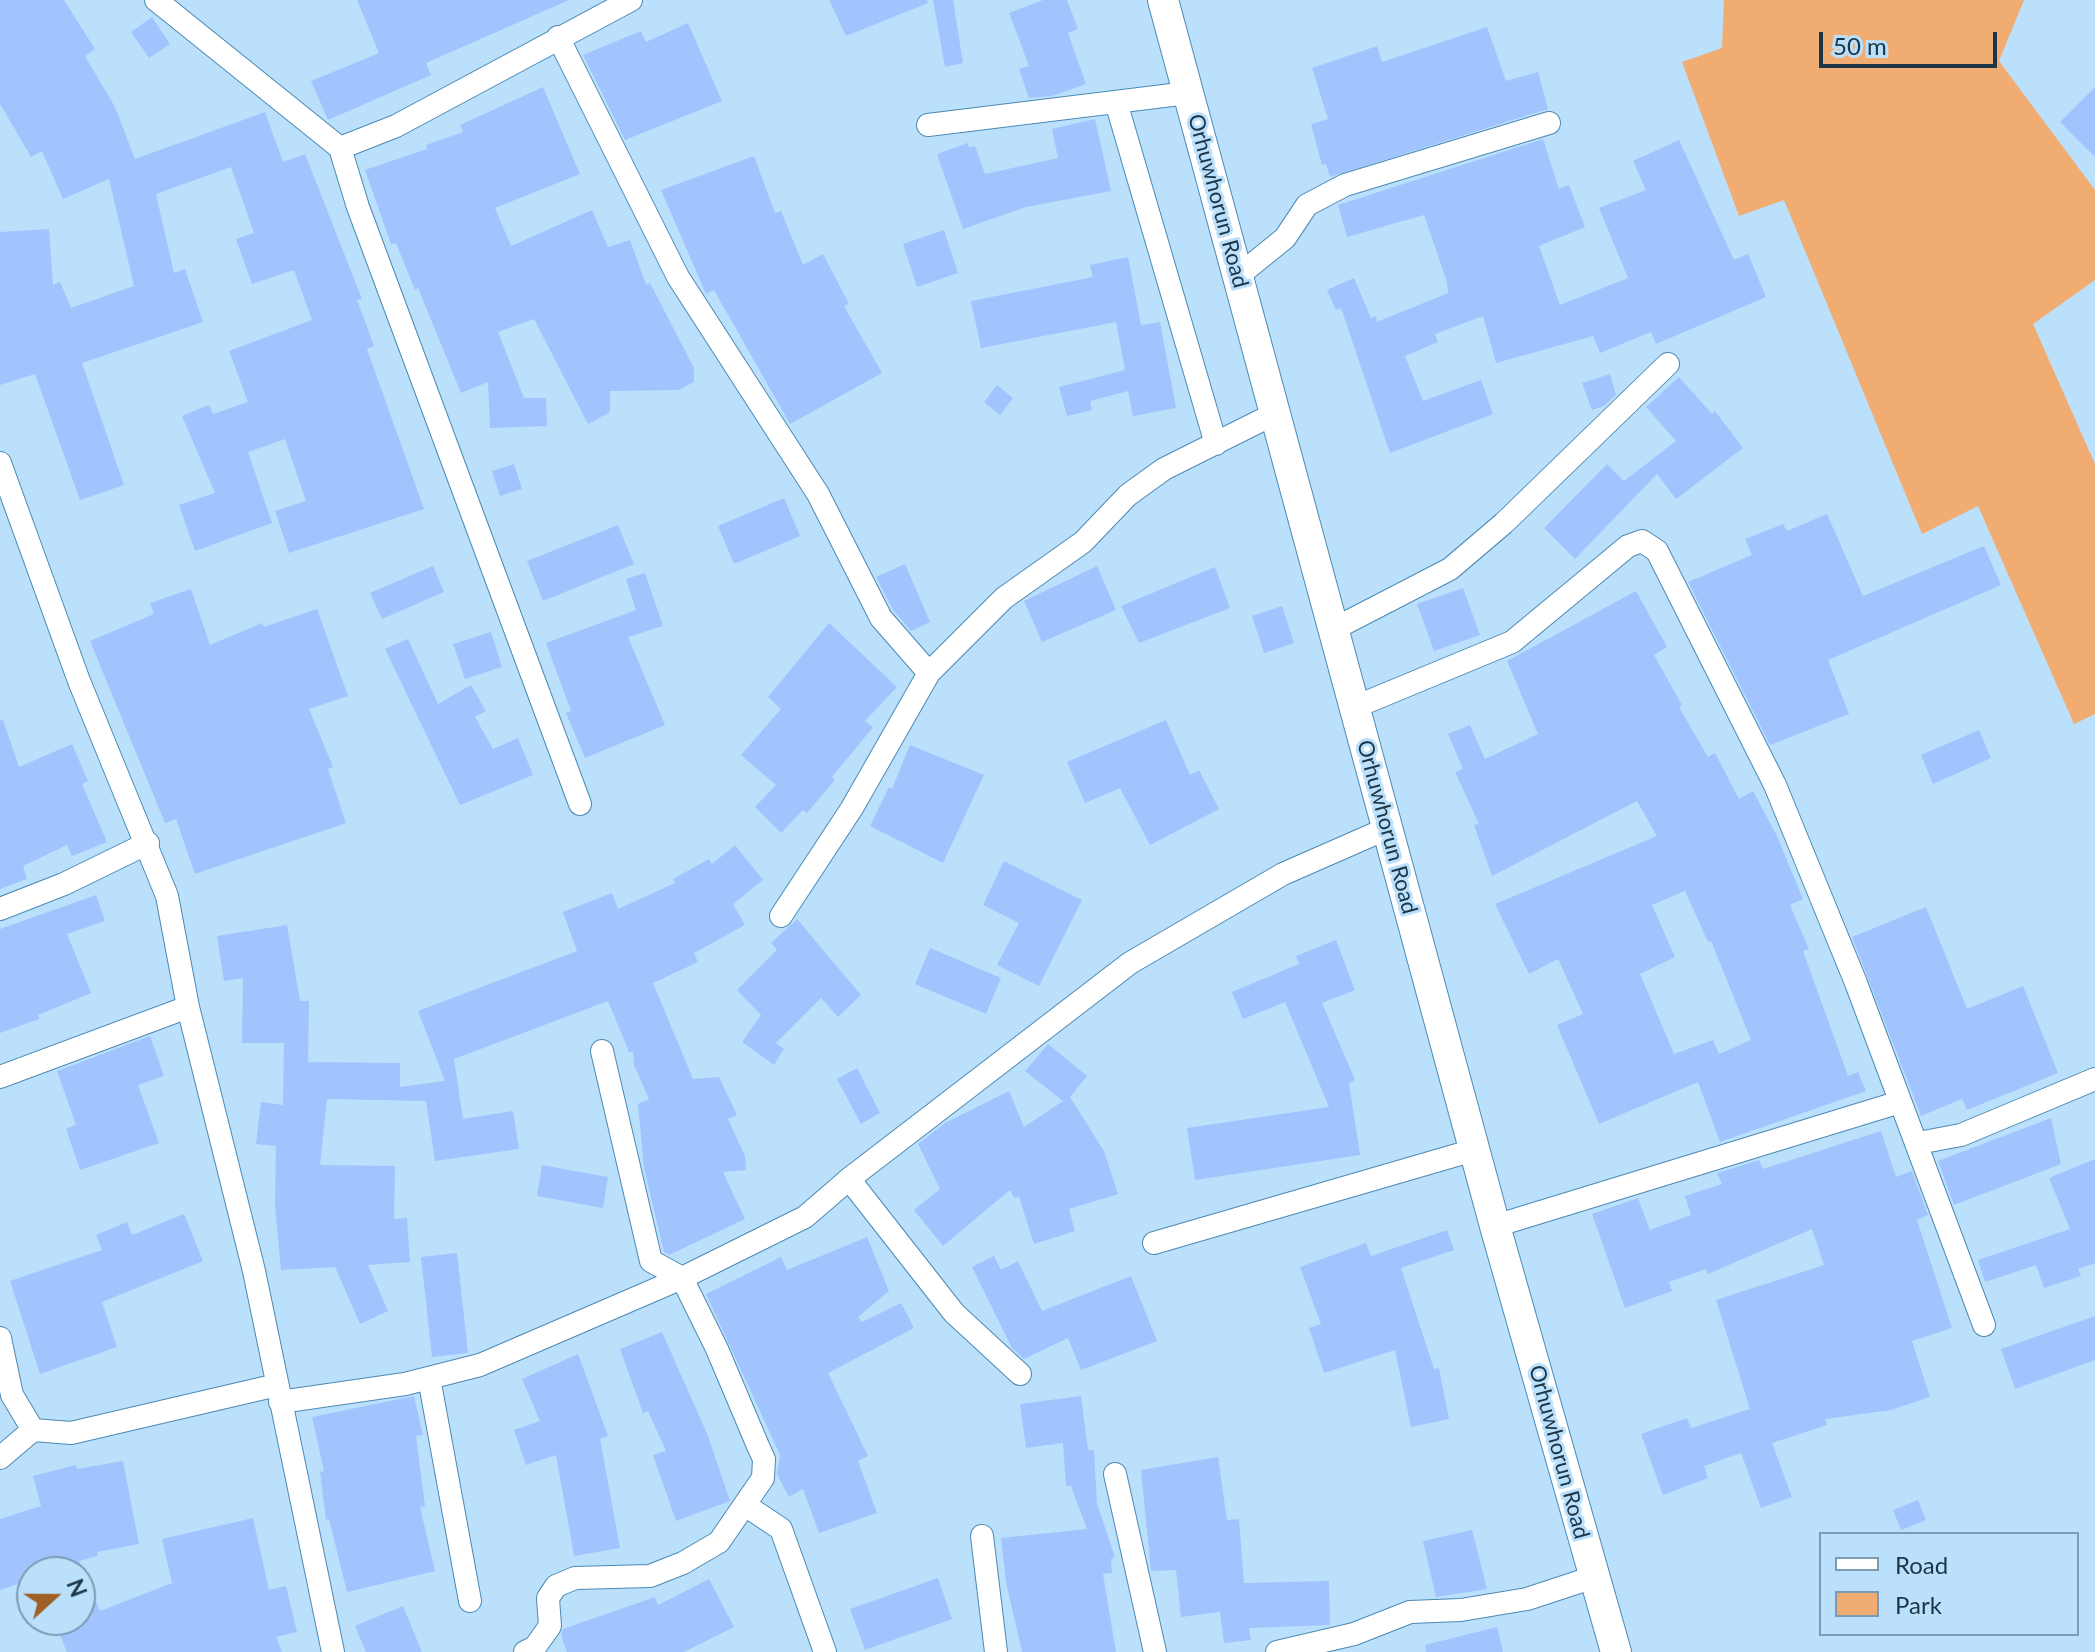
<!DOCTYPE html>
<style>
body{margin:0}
#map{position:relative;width:2095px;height:1652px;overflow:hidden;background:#bbe0fc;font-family:Lato,sans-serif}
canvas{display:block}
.legend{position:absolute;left:1819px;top:1532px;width:260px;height:104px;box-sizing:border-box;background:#bbe0fc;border:2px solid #7b9cb4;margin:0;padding:10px 14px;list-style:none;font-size:24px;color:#1c3648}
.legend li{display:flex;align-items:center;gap:16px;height:40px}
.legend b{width:40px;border:2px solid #7b9cb4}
.north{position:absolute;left:16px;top:1556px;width:80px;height:80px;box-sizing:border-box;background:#bbe0fc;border:2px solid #7b9cb4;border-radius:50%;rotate:69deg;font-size:22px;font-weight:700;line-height:32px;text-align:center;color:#1c3648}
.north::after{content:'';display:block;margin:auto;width:28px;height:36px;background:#9e6025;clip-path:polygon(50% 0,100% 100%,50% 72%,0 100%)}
.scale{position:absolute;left:1819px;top:32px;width:178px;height:36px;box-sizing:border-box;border:4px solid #1c3648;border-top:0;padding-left:10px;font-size:24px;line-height:28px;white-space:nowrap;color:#1c3648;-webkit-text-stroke:6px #bbe0fc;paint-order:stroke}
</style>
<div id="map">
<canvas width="2095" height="1652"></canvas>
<ul class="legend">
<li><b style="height:10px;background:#fff"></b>Road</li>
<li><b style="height:22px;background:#f1ac71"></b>Park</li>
</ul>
<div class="north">N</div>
<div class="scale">50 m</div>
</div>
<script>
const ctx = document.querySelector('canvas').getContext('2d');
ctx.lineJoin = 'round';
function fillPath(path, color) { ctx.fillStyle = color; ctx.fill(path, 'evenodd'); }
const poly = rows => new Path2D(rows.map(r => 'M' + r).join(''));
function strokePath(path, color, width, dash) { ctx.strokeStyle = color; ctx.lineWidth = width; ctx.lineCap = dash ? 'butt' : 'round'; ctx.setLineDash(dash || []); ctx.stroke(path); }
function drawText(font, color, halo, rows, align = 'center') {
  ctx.font = font + ' Lato,sans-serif'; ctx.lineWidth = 6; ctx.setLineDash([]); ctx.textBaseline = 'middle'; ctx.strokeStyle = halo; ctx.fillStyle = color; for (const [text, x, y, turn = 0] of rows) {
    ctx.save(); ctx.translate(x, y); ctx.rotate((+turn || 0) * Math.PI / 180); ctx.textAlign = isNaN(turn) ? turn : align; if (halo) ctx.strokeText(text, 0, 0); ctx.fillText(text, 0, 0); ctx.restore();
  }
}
fillPath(poly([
 [1724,0,2024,0,1999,61,2095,190,2095,280,2033,324,2095,464,2095,714,2074,724,1978,506,1922,534,1784,200,1739,216,1682,62,1722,48]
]), '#f1ac71');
fillPath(poly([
 [0,0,64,0,95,49,85,56,115,107,135,159,265,112,283,162,305,154,362,299,357,300,374,346,367,349,424,509,289,553,275,511,306,501,285,439,248,452,272,523,195,551,179,505,215,493,182,416,209,405,213,414,248,402,229,351,312,320,294,270,252,284,236,239,254,233,231,167,156,194,174,273,185,269,203,322,82,363,124,485,80,500,35,374,0,385,0,232,49,229,53,285,60,282,71,308,134,286,109,179,63,199,42,151,31,157,0,104],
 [357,0,569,0,426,63,431,75,328,120,311,81,379,53],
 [829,0,927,0,928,3,846,36],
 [933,0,953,0,963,63,945,67],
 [1043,0,1067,0,1078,29,1068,33,1086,84,1052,96,1029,98,1019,69,1029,66,1009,13],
 [152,17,170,44,149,58,131,32],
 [688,23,722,101,625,140,583,55,641,31,646,42],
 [1487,27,1506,81,1538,72,1548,109,1330,177,1326,164,1322,165,1311,124,1328,119,1312,68,1377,46,1382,62],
 [543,87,580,174,495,208,511,246,592,210,608,247,630,240,646,285,650,283,694,368,694,382,679,390,610,391,610,412,588,424,534,319,498,332,524,398,546,398,547,426,490,428,488,382,461,393,418,288,415,290,396,243,391,244,365,170,427,149,426,145,463,132,460,125],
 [2095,87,2095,157,2060,122],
 [1095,119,1111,191,1026,207,963,229,937,154,968,143,969,148,975,146,985,174,1058,158,1052,129],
 [1543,139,1559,189,1569,185,1585,227,1539,246,1560,305,1628,278,1599,208,1646,190,1633,161,1679,140,1734,260,1748,254,1766,297,1656,344,1651,332,1600,353,1593,336,1496,363,1483,316,1435,334,1438,342,1405,356,1423,401,1481,380,1493,414,1390,453,1341,308,1336,310,1327,290,1354,278,1371,318,1376,316,1377,322,1448,293,1447,282,1424,215,1347,237,1338,205],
 [754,156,775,213,781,211,803,265,823,254,849,304,844,306,882,373,790,424,714,290,706,294,661,190],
 [944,230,958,273,917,287,903,244],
 [1128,257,1141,325,1160,322,1176,408,1133,416,1128,391,1090,401,1092,410,1067,416,1059,387,1125,370,1116,322,981,348,971,301,1093,277,1090,265],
 [1610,374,1616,395,1604,406,1592,410,1582,383],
 [1679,377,1712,414,1715,411,1743,448,1676,499,1657,474,1575,559,1544,528,1607,464,1624,481,1676,441,1646,407],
 [997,385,1013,398,1000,415,984,402],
 [514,464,522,489,500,496,492,471],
 [784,498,800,536,734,564,718,526],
 [1827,514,1863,596,1984,546,2001,585,1828,660,1849,714,1770,745,1688,582,1752,555,1745,539,1783,524,1787,531],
 [618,525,634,564,543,601,527,561],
 [905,564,930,622,911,631,893,610,876,577],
 [433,566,444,592,382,619,370,593],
 [1097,566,1116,610,1042,642,1024,601],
 [1215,567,1230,608,1139,643,1121,606],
 [645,573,663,626,628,637,665,725,585,758,566,713,571,711,546,643,636,610,626,579],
 [1463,588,1480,635,1434,651,1417,604],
 [191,589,210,645,262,623,264,627,317,609,348,696,309,709,333,767,328,769,346,823,195,874,176,819,165,823,90,641,154,614,150,603],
 [1636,591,1667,647,1654,655,1682,705,1679,707,1708,757,1715,753,1739,799,1753,791,1777,836,1803,899,1790,905,1809,949,1803,951,1848,1076,1858,1072,1866,1091,1720,1142,1698,1082,1599,1124,1557,1025,1583,1014,1558,959,1529,974,1495,904,1657,836,1637,801,1492,876,1474,825,1479,824,1455,772,1463,769,1448,734,1470,725,1485,759,1538,734,1507,661],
 [1685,891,1708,942,1711,941,1751,1040,1719,1054,1713,1040,1674,1054,1640,974,1675,957,1652,905],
 [1282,606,1294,643,1264,653,1252,616],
 [829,623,897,687,865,721,873,727,832,777,835,780,807,813,803,810,781,833,755,807,776,785,741,755,781,709,768,697],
 [491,632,502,667,465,679,453,644],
 [408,639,438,704,471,685,486,711,475,717,493,749,518,738,533,775,460,805,385,649],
 [0,720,3,720,19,767,72,744,88,781,82,784,107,842,72,856,67,845,23,866,27,879,0,889],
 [1166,720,1190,775,1199,770,1219,809,1150,845,1120,788,1085,803,1067,762],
 [1979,730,1991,758,1933,784,1921,755],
 [910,745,984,775,943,863,870,826,889,787,892,789],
 [735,845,763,880,733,904,745,925,694,953,698,962,653,983,693,1079,719,1077,737,1115,728,1119,745,1156,746,1170,723,1172,745,1219,669,1255,664,1252,644,1168,638,1104,649,1099,634,1065,633,1052,629,1052,608,1001,454,1059,463,1119,513,1111,519,1149,435,1161,426,1101,327,1099,320,1165,395,1166,394,1219,407,1218,410,1262,368,1265,388,1311,360,1324,335,1267,281,1270,275,1205,276,1146,256,1144,261,1102,283,1105,284,1043,242,1043,243,978,224,981,217,936,287,925,300,1001,309,1001,308,1062,400,1063,400,1087,445,1081,418,1011,577,951,563,912,612,893,618,909,675,883,673,879,709,859,712,864],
 [1004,861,1082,900,1039,986,997,965,1019,923,983,905],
 [96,895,105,921,67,934,91,993,38,1015,39,1019,0,1033,0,929],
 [1926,907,1967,1009,2023,986,2058,1073,1967,1110,1962,1099,1921,1116,1852,937],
 [797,919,861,995,838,1017,821,998,776,1043,784,1049,774,1065,742,1042,761,1015,737,990,777,950,771,943],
 [1336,940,1355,990,1322,1003,1355,1080,1349,1083,1360,1155,1195,1180,1187,1128,1329,1107,1285,1002,1243,1019,1232,992,1299,964,1296,956],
 [930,948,1001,978,986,1014,915,984],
 [150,1036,164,1076,138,1085,159,1143,80,1170,66,1129,76,1125,57,1071],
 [1048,1044,1087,1076,1070,1097,1104,1151,1118,1194,1069,1209,1075,1231,1034,1244,1019,1197,1014,1198,1010,1190,943,1246,914,1210,940,1189,918,1144,945,1123,1009,1091,1024,1127,1063,1101,1025,1071],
 [857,1068,880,1113,861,1124,837,1079],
 [2051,1118,2061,1164,1954,1205,1938,1161],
 [1881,1131,1896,1177,1912,1171,1928,1215,1917,1220,1952,1328,1912,1341,1930,1397,1891,1410,1825,1419,1827,1425,1772,1443,1792,1497,1761,1508,1741,1453,1704,1466,1708,1478,1663,1495,1641,1434,1687,1418,1691,1428,1750,1409,1716,1300,1824,1265,1812,1229,1708,1274,1706,1269,1669,1282,1672,1291,1625,1308,1592,1214,1638,1198,1650,1230,1691,1215,1685,1196,1722,1184,1717,1173,1721,1172,1759,1160,1763,1169],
 [2095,1159,2095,1263,2078,1269,2081,1276,2044,1288,2036,1265,1985,1282,1978,1260,2070,1229,2049,1178],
 [542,1165,608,1177,603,1208,537,1196],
 [184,1214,203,1261,102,1302,117,1347,40,1374,10,1281,102,1250,96,1235,127,1222,132,1235],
 [1447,1230,1454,1250,1401,1268,1434,1369,1439,1368,1449,1419,1411,1427,1395,1350,1324,1373,1309,1328,1321,1324,1300,1267,1366,1243,1371,1256],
 [867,1237,889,1291,858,1317,862,1322,901,1303,914,1328,828,1373,868,1456,858,1461,877,1513,819,1533,803,1489,789,1497,777,1474,780,1455,706,1294,781,1257,787,1270],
 [457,1253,468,1353,432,1357,421,1257],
 [994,1256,1001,1270,1018,1261,1042,1311,1131,1276,1157,1341,1081,1370,1068,1338,1024,1359,1012,1348,972,1267],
 [2095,1316,2095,1360,2015,1389,2001,1349],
 [662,1332,708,1436,730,1501,676,1521,653,1455,666,1451,648,1411,643,1413,620,1349],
 [578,1354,608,1436,600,1439,620,1548,574,1556,556,1455,526,1465,514,1430,540,1421,522,1379],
 [414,1396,423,1435,416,1436,425,1506,420,1507,435,1571,347,1592,329,1519,326,1520,320,1472,324,1471,312,1417],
 [1081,1396,1088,1450,1094,1450,1097,1504,1115,1557,1111,1559,1112,1573,1103,1574,1116,1652,1022,1652,1006,1582,1001,1538,1087,1529,1071,1486,1066,1486,1063,1443,1026,1448,1020,1404],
 [1218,1457,1227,1520,1239,1519,1244,1583,1329,1581,1330,1625,1249,1628,1251,1640,1224,1643,1220,1612,1181,1617,1176,1570,1151,1571,1141,1470],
 [123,1461,139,1544,97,1552,98,1556,79,1561,100,1611,172,1583,162,1539,253,1518,269,1590,286,1586,297,1632,276,1637,282,1652,67,1652,54,1620,80,1620,80,1572,32,1572,32,1579,0,1590,0,1519,41,1506,33,1476,76,1465,77,1469],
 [1918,1500,1926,1520,1901,1530,1893,1510],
 [1472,1530,1487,1589,1436,1597,1423,1541],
 [938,1578,952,1619,865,1650,850,1609],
 [709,1579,734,1627,684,1652,567,1652,561,1635,563,1629,655,1597,658,1605],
 [403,1606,422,1652,366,1652,355,1626],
 [1497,1627,1503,1652,1426,1652,1425,1645]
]), '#a1c4fe');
const street = poly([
 [156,0,340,148,358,207,580,804],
 [558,37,678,277,818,494,881,618,929,673],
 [1116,102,1216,444],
 [928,125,1188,93],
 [340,148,396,126,631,0],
 [1238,276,1285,238,1307,205,1345,185,1549,123],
 [0,463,79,681,167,896,188,1007,254,1271,333,1652],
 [1334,629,1450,569,1504,523,1668,364],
 [1355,707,1512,642,1628,546,1642,541,1657,551,1775,785,1856,983,1984,1325],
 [0,909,64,884,148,843],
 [781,916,852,808,929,673,1004,598,1083,542,1128,495,1164,469,1276,413],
 [0,1077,188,1007],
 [1918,1143,1961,1135,2095,1079],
 [849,1179,954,1313,1020,1374],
 [1495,1226,1900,1102],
 [1154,1243,1474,1150],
 [0,1338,12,1395,33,1430,71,1433,277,1385],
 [429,1378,470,1601],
 [280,1402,405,1384,480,1365,682,1278,805,1217,849,1179,1130,963,1283,874,1388,828],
 [0,1458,33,1430],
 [1115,1474,1155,1652],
 [745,1505,781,1529,825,1652],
 [982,1536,996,1652],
 [525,1652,535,1647,550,1626,548,1598,556,1586,575,1578,650,1576,683,1563,719,1542,763,1478,764,1459,758,1446,717,1349,682,1278,651,1261,602,1051],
 [1277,1652,1354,1634,1410,1612,1461,1610,1527,1599,1594,1577]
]);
const secondary = poly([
 [1163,0,1495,1226,1616,1652]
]);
strokePath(street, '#4c89b4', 24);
strokePath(secondary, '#4c89b4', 32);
strokePath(street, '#fff', 22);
strokePath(secondary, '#fff', 30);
drawText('22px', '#1c3648', '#bbe0fc', [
 ["Orhuwhorun Road",1218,201,75],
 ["Orhuwhorun Road",1387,827,75],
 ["Orhuwhorun Road",1559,1452,75]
]);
</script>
